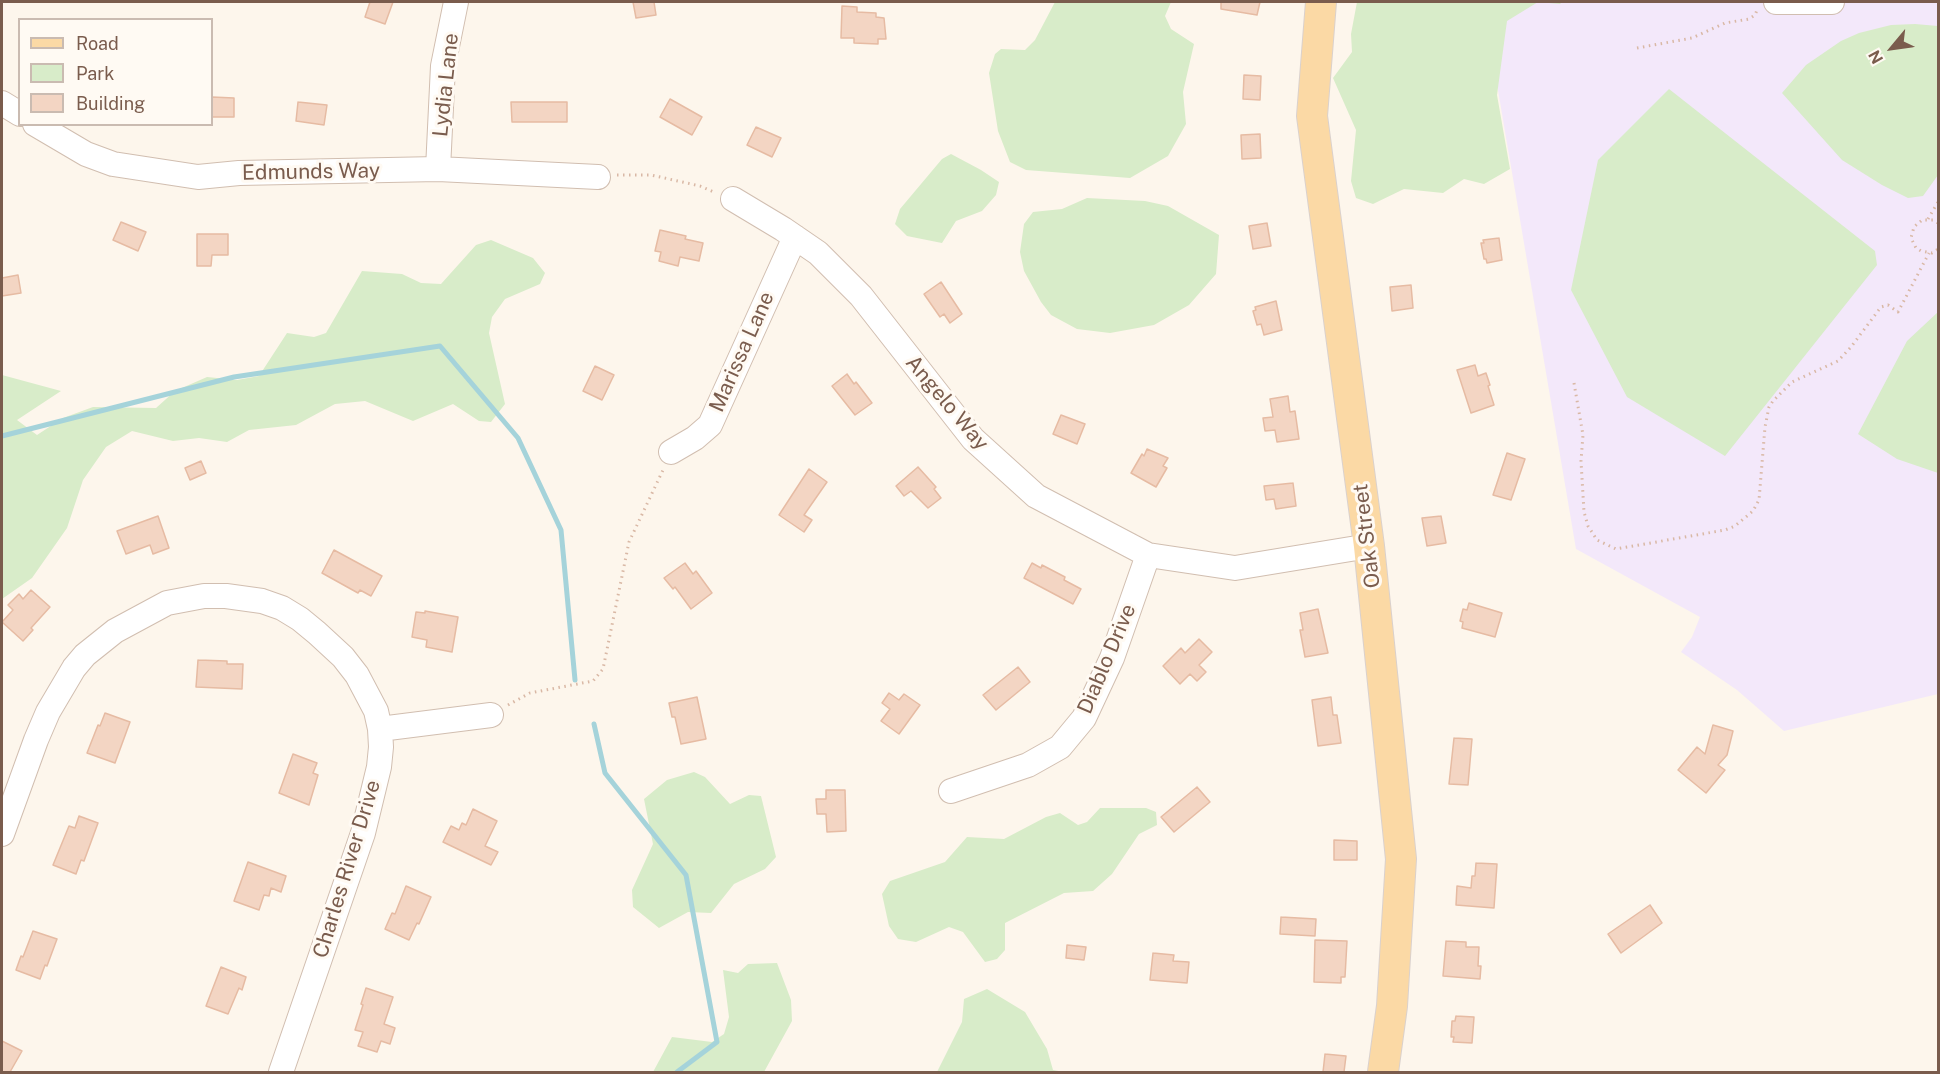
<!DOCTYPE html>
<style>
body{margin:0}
#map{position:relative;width:1940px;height:1074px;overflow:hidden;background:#fdf6ec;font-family:"Public Sans",sans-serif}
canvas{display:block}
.frame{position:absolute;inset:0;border:3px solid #7a5c4d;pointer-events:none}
.legend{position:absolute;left:18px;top:18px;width:195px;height:108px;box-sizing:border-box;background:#fffaf3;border:2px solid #cabbb1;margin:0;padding:8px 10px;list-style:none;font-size:18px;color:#7a5c4d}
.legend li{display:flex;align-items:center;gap:12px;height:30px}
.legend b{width:30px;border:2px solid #cabbb1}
.north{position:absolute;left:1862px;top:18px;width:60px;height:60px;-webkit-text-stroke:4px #fffaf3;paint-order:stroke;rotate:241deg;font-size:16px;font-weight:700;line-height:24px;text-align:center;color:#7a5c4d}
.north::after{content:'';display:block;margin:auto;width:21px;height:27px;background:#7a5c4d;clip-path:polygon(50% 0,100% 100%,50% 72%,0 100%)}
</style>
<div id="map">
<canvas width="1940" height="1074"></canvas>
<div class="frame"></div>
<ul class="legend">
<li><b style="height:8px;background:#fbd9a5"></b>Road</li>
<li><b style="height:16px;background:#d8ecc9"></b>Park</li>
<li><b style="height:16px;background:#f3d5c3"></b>Building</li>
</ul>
<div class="north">N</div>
</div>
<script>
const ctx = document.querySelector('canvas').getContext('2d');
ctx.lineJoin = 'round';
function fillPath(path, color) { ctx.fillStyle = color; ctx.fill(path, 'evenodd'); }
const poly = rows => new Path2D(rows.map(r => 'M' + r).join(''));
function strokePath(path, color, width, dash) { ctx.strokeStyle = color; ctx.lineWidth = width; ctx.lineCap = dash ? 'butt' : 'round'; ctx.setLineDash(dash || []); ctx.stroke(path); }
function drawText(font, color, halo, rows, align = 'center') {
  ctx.font = font + ' "Public Sans",sans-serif'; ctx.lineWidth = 6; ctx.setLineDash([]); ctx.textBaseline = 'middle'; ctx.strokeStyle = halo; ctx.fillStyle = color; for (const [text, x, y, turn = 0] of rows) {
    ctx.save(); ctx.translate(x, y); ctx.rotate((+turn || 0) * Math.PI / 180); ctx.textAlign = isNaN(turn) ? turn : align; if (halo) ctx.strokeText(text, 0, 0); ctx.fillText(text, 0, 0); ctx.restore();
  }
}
fillPath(poly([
 [1483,2,1938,2,1938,694,1784,731,1737,690,1681,652,1692,637,1700,617,1576,549]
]), '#f3e8fa');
fillPath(poly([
 [1055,2,1171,2,1165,16,1171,29,1194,44,1183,92,1186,124,1168,156,1130,178,1026,170,1010,162,998,131,989,73,995,54,1001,49,1025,50,1035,40],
 [1357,2,1562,2,1560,4,1538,2,1507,21,1497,95,1510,169,1484,184,1464,179,1443,193,1404,189,1373,204,1356,198,1351,181,1356,130,1333,78,1352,52,1351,34],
 [1915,24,1938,26,1938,175,1923,196,1908,198,1882,185,1842,160,1782,93,1806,65,1841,41,1859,33,1891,25],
 [1669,89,1875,251,1877,265,1725,456,1627,397,1571,290,1598,160],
 [951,154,981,170,999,182,996,195,982,211,956,221,942,243,907,236,895,224,900,209,942,159],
 [1087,198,1145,201,1168,206,1219,235,1216,274,1189,305,1154,325,1110,333,1077,329,1051,315,1041,302,1024,271,1020,252,1024,224,1033,212,1062,209],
 [491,240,533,258,545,273,540,284,505,299,492,317,489,333,505,404,491,422,479,421,453,404,413,421,365,401,335,404,296,425,249,430,227,442,199,438,173,441,132,431,106,447,83,480,67,528,32,578,2,599,2,375,61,391,17,420,37,435,63,418,93,407,156,408,175,391,207,377,237,380,259,376,287,333,314,337,326,333,362,271,402,274,421,283,441,284,476,245],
 [1938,312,1938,473,1897,459,1858,434,1907,341],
 [694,772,705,777,730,804,749,795,761,796,776,857,765,869,734,884,711,913,688,912,659,928,633,907,632,890,653,844,644,799,667,780],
 [1100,808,1146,808,1156,812,1157,825,1139,834,1112,874,1093,891,1064,893,1005,923,1005,950,997,959,985,962,963,932,949,927,916,942,898,939,889,926,882,894,890,881,945,862,967,837,1004,839,1046,817,1060,813,1078,825,1087,822],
 [777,963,791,1000,792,1021,764,1072,653,1072,672,1037,712,1042,724,1034,729,1017,723,970,738,973,748,964],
 [987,989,1025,1012,1047,1049,1053,1070,1064,1072,937,1072,962,1022,964,999]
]), '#d8ecc9');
strokePath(poly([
 [2,436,234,377,440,346,518,438,561,530,575,680],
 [594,724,605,773,686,875,717,1042,677,1072]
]), '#a5d3da', 5);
const building = poly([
 [370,2,393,2,385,24,365,17,370,2],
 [633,2,654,2,656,15,636,18,633,2],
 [1221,2,1260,2,1257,15,1221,9,1221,2],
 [842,6,857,7,857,12,876,13,876,17,884,18,886,39,878,39,878,44,854,43,854,38,841,38,842,6],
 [1244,75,1261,76,1260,100,1243,99,1244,75],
 [212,97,234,98,234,117,212,117,212,97],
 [670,99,702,117,692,135,660,117,670,99],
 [298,102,327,105,324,125,296,121,298,102],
 [511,102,567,102,567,122,512,122,511,102],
 [756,127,781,138,772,157,747,145,756,127],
 [1260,134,1261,158,1242,159,1241,135,1260,134],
 [121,222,146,232,138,251,113,240,121,222],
 [1267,223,1271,246,1253,249,1249,226,1267,223],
 [660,230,686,236,685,239,703,243,699,261,680,257,678,266,659,261,661,252,655,251,660,230],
 [197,234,228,234,228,255,212,255,211,266,197,266,197,234],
 [1499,238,1502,260,1487,263,1486,259,1484,259,1481,243,1484,243,1483,240,1499,238],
 [18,275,21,293,2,296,2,278,18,275],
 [941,282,962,314,950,323,944,314,940,317,924,294,941,282],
 [1411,285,1413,308,1392,311,1390,287,1411,285],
 [1276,301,1282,330,1264,335,1261,324,1257,325,1253,311,1256,310,1255,307,1276,301],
 [1475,365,1478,376,1486,373,1490,385,1488,386,1494,405,1471,413,1457,370,1475,365],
 [595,366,614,375,602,400,583,391,595,366],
 [847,374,854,384,856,382,872,403,855,415,832,386,847,374],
 [1288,396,1290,412,1295,411,1299,439,1277,442,1275,430,1265,431,1263,418,1273,417,1270,399,1288,396],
 [1061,415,1085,424,1077,444,1053,434,1061,415],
 [1147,449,1168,458,1163,466,1167,468,1156,487,1131,473,1142,454,1144,456,1147,449],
 [1507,453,1525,459,1511,500,1493,495,1507,453],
 [201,461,206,473,190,480,185,468,201,461],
 [918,467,936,487,934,489,941,498,928,508,911,491,904,496,896,486,918,467],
 [809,469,827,482,804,515,812,520,804,532,779,515,809,469],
 [1293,483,1296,506,1276,509,1274,499,1266,500,1264,486,1293,483],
 [158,516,169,548,153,554,150,545,126,554,117,531,158,516],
 [1441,516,1446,543,1427,546,1422,518,1441,516],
 [334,550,382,576,371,596,360,590,358,593,322,573,334,550],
 [685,563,693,574,696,571,712,593,691,609,675,587,673,589,664,578,685,563],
 [1032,563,1041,568,1042,565,1065,577,1064,580,1081,589,1073,604,1024,578,1032,563],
 [31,590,50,607,31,628,33,630,23,641,2,622,13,610,8,605,19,594,23,599,31,590],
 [1469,603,1502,613,1495,637,1462,628,1463,622,1460,621,1463,609,1467,610,1469,603],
 [1318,609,1328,653,1305,657,1300,630,1303,630,1300,613,1318,609],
 [425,611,458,617,452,652,426,647,427,640,412,637,416,612,425,613,425,611],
 [1199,639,1212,652,1199,665,1206,672,1197,681,1190,674,1180,684,1163,666,1181,648,1185,653,1199,639],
 [198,660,227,661,227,664,243,664,242,689,196,687,198,660],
 [1018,667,1030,682,996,710,983,695,1018,667],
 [889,693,899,700,904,694,920,705,899,734,881,721,890,709,882,703,889,693],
 [697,697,706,739,681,744,675,717,672,717,669,703,697,697],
 [1331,697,1333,715,1337,715,1341,743,1318,746,1312,700,1331,697],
 [105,713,130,722,115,763,87,753,98,725,100,726,105,713],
 [1713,725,1733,731,1727,755,1718,765,1725,770,1706,793,1678,770,1697,747,1705,754,1713,725],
 [1454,738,1472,739,1468,785,1449,784,1454,738],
 [293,754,317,763,313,773,318,775,309,805,279,793,293,754],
 [1197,787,1210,802,1174,832,1161,817,1197,787],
 [826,790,845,790,846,831,827,832,826,814,817,814,816,799,826,799,826,790],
 [473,809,497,821,485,846,498,852,491,865,443,842,451,826,459,830,462,823,466,825,473,809],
 [79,816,98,823,84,861,81,860,76,874,53,865,69,826,75,828,79,816],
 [1334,840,1357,841,1357,860,1334,860,1334,840],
 [248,862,286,876,281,892,271,888,269,896,264,895,259,910,234,901,248,862],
 [1476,863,1497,864,1494,908,1456,905,1457,886,1471,888,1472,876,1475,876,1476,863],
 [406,886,431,897,419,924,417,923,409,940,385,929,392,913,395,914,406,886],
 [1650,905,1662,923,1621,953,1608,934,1650,905],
 [1281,917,1316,919,1315,936,1280,934,1281,917],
 [33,931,57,939,47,966,45,965,40,979,16,970,21,956,23,957,33,931],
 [1315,940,1347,941,1345,977,1341,977,1341,983,1314,982,1315,940],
 [1446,941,1466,942,1466,947,1479,947,1478,966,1481,966,1480,979,1443,976,1446,941],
 [1067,945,1086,947,1084,960,1066,958,1067,945],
 [1153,953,1174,955,1173,961,1189,962,1187,983,1150,980,1153,953],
 [221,967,246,977,242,990,239,988,228,1014,206,1006,221,967],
 [366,988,393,997,384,1024,395,1028,390,1044,381,1041,377,1052,358,1046,363,1032,355,1030,363,1005,361,1004,366,988],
 [1456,1016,1474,1017,1472,1043,1453,1042,1454,1037,1451,1037,1452,1021,1455,1021,1456,1016],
 [2,1041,22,1051,10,1072,2,1072,2,1041],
 [1325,1054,1346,1056,1344,1072,1323,1072,1325,1054]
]);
fillPath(building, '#f3d5c3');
strokePath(building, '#e6bba3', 1.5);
const minor = poly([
 [1776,2,1832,2],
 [2,103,20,114],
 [35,124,86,154,113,164,198,177,239,173,438,169,598,177],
 [438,169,443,66,456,2],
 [733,199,783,229,818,253,861,296,973,439,1036,496,1148,555,1235,568,1369,546],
 [671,452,695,438,710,425,795,237],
 [380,729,491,715],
 [951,791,1028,765,1060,747,1084,718,1112,658,1148,555],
 [2,834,36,740,48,712,74,668,85,655,115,631,167,603,204,596,226,596,262,601,282,608,300,619,317,633,343,657,357,675,376,711,380,729,381,747,379,767,363,833,281,1072]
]);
const major = poly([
 [1321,2,1312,116,1369,546,1401,859,1392,1006,1383,1072]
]);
strokePath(minor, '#d1beb0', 26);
strokePath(major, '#dad1cd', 32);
strokePath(poly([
 [1637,48,1692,38,1725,23,1749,19,1755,15,1757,10],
 [617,175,651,175,700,186,716,193],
 [1928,219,1938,202],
 [1938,223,1933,220,1922,220,1914,227,1911,238,1916,248,1921,251,1932,253,1938,249],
 [1574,383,1583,435,1581,461,1584,512,1588,526,1597,540,1616,549,1725,530,1735,526,1753,511,1759,500,1765,427,1769,407,1773,401,1792,382,1838,361,1851,347,1881,307,1888,305,1898,312,1929,253],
 [508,705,530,693,593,681,603,669,629,542,663,470]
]), '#d9b8a5', 3, [1.5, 4.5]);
strokePath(minor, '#fff', 24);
strokePath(major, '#fbd9a5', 30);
drawText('21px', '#7a5c4d', '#fffaf3', [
 ["Lydia Lane",446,85,-84],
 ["Edmunds Way",311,172,-1],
 ["Marissa Lane",742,352,-66],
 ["Angelo Way",947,403,50],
 ["Oak Street",1367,536,-97],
 ["Diablo Drive",1107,659,-67],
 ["Charles River Drive",347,869,-73]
]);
</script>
